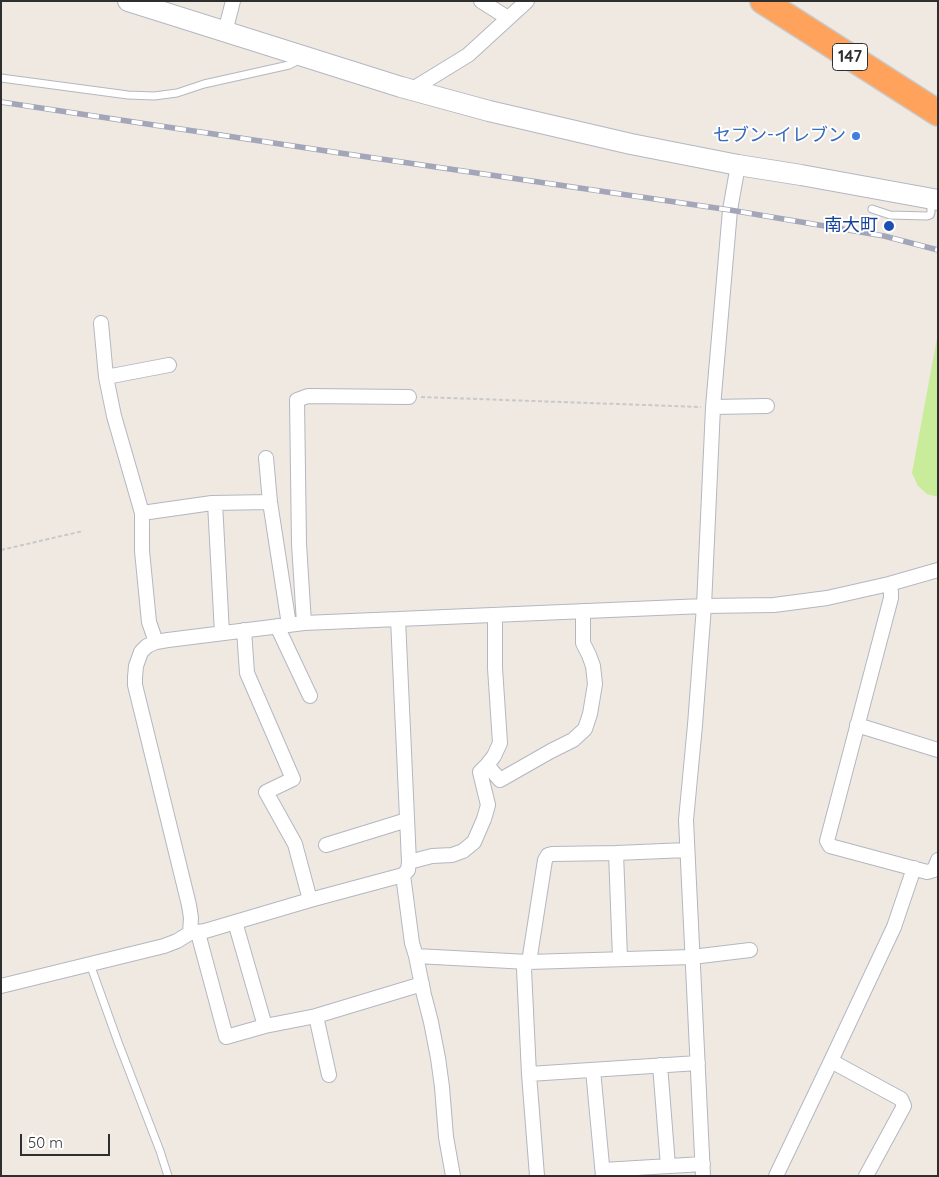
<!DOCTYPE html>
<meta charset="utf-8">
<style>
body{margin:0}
#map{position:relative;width:939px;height:1177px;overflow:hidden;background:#efe9e1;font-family:Quicksand,sans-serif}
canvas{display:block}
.frame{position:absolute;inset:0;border:2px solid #2e2e2e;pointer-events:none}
.scale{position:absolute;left:20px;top:1134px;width:90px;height:22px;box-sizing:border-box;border:2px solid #2e2e2e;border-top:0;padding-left:6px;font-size:15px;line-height:18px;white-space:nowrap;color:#2e2e2e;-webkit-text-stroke:4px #fff;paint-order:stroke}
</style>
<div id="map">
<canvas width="939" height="1177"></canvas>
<div class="frame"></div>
<div class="scale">50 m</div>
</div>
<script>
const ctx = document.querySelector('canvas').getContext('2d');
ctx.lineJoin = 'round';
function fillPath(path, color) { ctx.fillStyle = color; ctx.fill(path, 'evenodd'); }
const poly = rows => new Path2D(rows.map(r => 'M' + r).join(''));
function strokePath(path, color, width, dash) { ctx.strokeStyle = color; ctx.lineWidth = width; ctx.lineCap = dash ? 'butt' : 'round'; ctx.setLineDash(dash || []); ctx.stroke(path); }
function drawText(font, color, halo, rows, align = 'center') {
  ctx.font = font + ' Quicksand,"Noto Sans JP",sans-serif'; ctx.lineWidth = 4; ctx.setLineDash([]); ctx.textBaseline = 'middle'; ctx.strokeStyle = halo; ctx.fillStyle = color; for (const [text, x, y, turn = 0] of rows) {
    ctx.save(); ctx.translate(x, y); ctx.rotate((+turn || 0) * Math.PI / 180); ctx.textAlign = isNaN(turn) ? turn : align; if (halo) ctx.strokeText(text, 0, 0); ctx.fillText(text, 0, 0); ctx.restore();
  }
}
fillPath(poly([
 [938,333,938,497,927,494,918,486,912,473]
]), '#c9ec9a');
const lane = poly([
 [1,78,128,95,154,96,177,93,204,84,289,65,295,62,297,57],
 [872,209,890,215,927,216,930,215,931,212,931,200],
 [90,964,118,1042,160,1151,168,1176]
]);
const street = poly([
 [481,1,508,18],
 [225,32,233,1],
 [411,90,468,55,527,1],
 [101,323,106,377,114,416,142,513,142,551,149,622,156,642],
 [106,377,169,365],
 [713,407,767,406],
 [266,458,270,502,289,625],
 [215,503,222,633],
 [142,513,212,503,270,502],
 [889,584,891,592,891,598,827,841,830,846,927,872,934,870,938,860],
 [304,623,299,544,297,400,308,396,409,397],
 [277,626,310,696],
 [244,630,247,673,293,779,266,792,295,844,310,900],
 [857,725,938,750],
 [487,765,500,780,551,751,573,740,585,729,590,714,595,684,593,666,589,655,583,643,583,611],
 [326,845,407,820],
 [616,853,620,958],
 [409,862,432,856,452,855,463,851,474,842,484,819,488,805,480,772,487,765,494,756,500,743,495,668,495,615],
 [403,875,412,943,416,956,424,995,431,1022,438,1058,442,1087,446,1137,453,1176],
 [235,922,265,1026],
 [190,933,191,918,189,905,135,685,135,677,136,666,141,652,147,646,156,642,168,640,304,623,704,606,774,605,827,598,889,584,938,570],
 [198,933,226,1037,265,1026,316,1016,422,984],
 [416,956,528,962,692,957,750,950],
 [1,986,164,946,177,941,190,933,205,931,310,900,403,875,408,870,409,862,398,619],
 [316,1016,329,1075],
 [831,1061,901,1099,904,1106,866,1176],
 [660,1065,668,1166],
 [593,1070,603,1176],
 [529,1074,698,1063],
 [603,1170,703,1164],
 [537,1176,529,1074,524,969,530,956,545,860,548,855,552,854,616,853,687,850],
 [703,1176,686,820,695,725,704,606,713,407,730,210,738,165],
 [776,1176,831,1061,894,927,914,868]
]);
const secondary = poly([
 [128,1,401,87,489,111,631,144,738,165,801,175,938,200]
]);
const highway = poly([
 [763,1,938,113]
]);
strokePath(lane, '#b4b7c1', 9);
strokePath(street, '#b4b7c1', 16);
strokePath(secondary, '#b4b7c1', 22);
strokePath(highway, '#c9c9c9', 28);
strokePath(poly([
 [421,397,701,407],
 [1,550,83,531]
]), '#c9c9c9', 2, [4, 2.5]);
strokePath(lane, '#fff', 7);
strokePath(street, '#fff', 14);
strokePath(secondary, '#fff', 20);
strokePath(highway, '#ffa35c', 25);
const rail = poly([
 [1,102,340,153,730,210,884,236,938,250]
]);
strokePath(rail, '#a3a6b8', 5.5);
strokePath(rail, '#fff', 4, [11]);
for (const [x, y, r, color] of [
 [856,136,5,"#3f7fe0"],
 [889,226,6,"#1a4fb4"]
]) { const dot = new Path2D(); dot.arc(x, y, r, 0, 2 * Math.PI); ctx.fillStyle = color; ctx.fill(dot); strokePath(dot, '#fff', 2); }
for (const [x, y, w] of [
 [850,57,35]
]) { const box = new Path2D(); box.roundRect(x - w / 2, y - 13.5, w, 27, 4); ctx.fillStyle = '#fff'; ctx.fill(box); strokePath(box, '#2e2e2e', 1); }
drawText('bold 16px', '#2e2e2e', null, [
 ["147",850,57]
]);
drawText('18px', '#366cbe', '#fff', [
 ["セブン-イレブン",846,136]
], 'right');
drawText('18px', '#164399', '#fff', [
 ["南大町",878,226]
], 'right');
</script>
